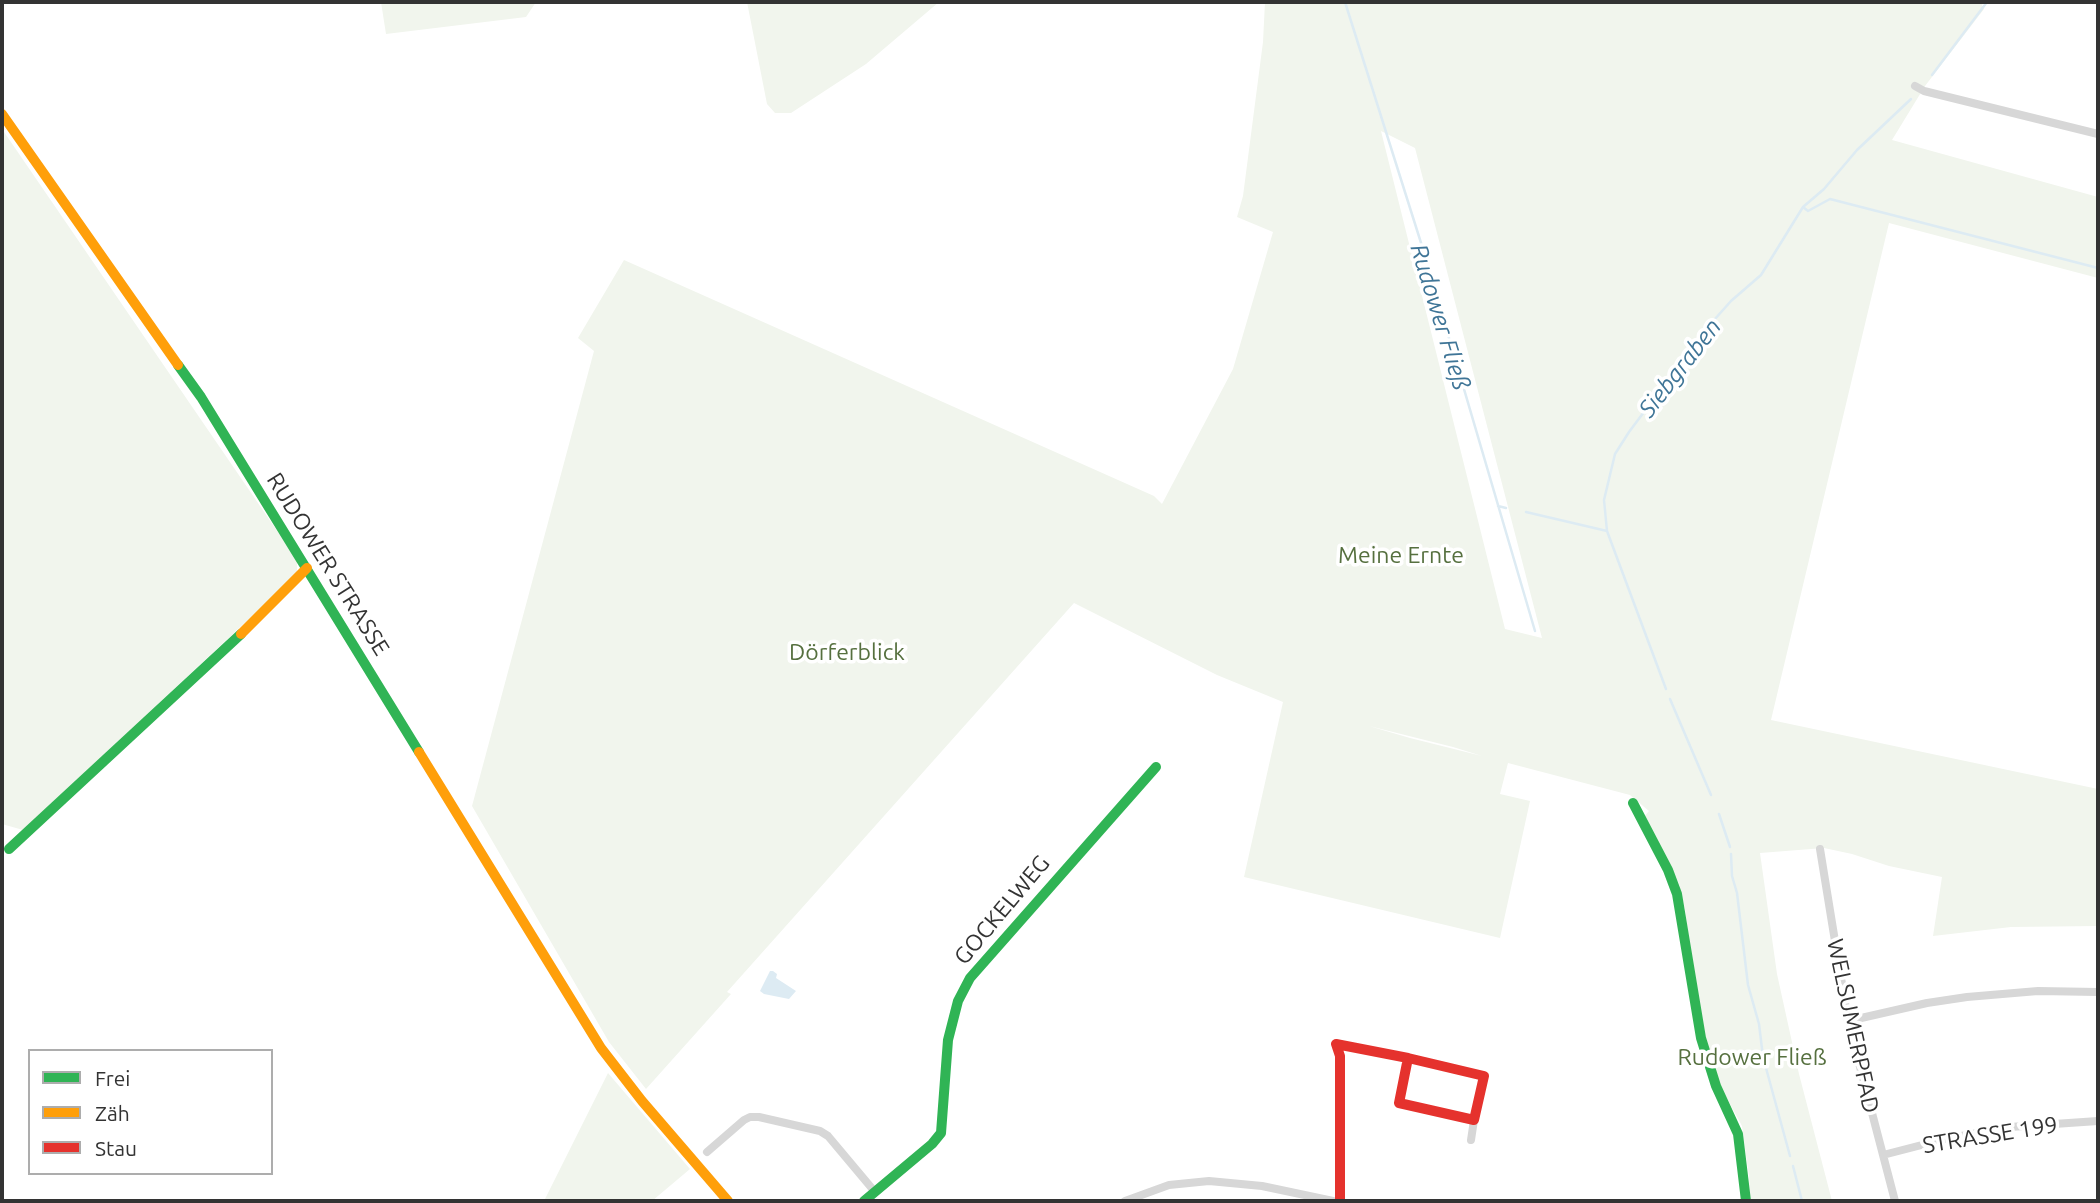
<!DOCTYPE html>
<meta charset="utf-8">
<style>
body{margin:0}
#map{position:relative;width:2100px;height:1203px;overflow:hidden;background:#fff;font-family:Ubuntu,sans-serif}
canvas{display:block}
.frame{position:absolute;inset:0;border:4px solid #333;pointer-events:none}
.legend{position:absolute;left:28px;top:1049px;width:245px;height:126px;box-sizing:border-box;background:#fff;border:2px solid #adadad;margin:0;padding:9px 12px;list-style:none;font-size:21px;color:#333}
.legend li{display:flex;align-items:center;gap:14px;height:35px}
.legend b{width:35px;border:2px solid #adadad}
</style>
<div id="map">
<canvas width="2100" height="1203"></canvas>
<div class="frame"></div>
<ul class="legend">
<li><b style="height:9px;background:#30b455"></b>Frei</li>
<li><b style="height:9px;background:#ff9f0a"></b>Zäh</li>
<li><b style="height:9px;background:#e5322d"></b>Stau</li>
</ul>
</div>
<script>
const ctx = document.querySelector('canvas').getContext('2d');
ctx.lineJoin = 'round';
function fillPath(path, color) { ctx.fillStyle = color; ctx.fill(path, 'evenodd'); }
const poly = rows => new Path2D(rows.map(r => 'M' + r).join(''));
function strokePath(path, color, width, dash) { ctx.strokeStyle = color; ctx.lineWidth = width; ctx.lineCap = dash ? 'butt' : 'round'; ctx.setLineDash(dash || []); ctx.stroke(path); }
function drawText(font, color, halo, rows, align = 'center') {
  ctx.font = font + ' Ubuntu,sans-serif'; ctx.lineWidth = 7; ctx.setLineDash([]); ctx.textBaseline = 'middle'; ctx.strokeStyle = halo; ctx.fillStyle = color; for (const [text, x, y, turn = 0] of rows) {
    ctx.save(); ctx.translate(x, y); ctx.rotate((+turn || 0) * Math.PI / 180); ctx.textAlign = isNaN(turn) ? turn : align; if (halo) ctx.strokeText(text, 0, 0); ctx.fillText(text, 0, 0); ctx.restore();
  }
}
fillPath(poly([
 [381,2,536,2,526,17,386,34],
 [747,2,939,2,866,64,791,113,775,113,767,104],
 [1265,2,1983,2,1982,6,1984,9,1925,86,1892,140,2098,197,2098,278,1889,223,1771,720,2098,789,2098,926,2011,927,1933,936,1942,877,1889,866,1852,854,1824,848,1760,853,1777,974,1799,1074,1832,1201,1750,1201,1749,1177,1742,1126,1712,1071,1694,979,1685,909,1679,884,1643,818,1649,811,1630,795,1508,763,1500,794,1530,801,1500,938,1244,877,1283,702,1217,675,1074,603,727,992,731,994,646,1089,609,1042,472,806,594,351,578,338,624,260,1154,496,1162,504,1233,369,1273,232,1237,217,1243,196,1263,42],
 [1381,131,1415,148,1542,638,1505,629],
 [1369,726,1453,747,1482,756,1410,738],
 [2,129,297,560,297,574,23,830,2,824],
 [608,1073,690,1169,652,1201,544,1201]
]), '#f1f5ed');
fillPath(poly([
 [770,971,773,971,777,974,776,978,796,991,789,999,764,994,760,991]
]), '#ddebf3');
strokePath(poly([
 [1345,2,1422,246,1535,631],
 [1932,75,1987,2],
 [1803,207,1808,211,1830,199,2098,268],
 [1498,506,1506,508],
 [1526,512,1607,531],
 [1666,689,1607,531,1604,500,1615,454,1629,432,1706,329,1731,301,1761,275,1803,207,1824,189,1857,150,1911,99],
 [1670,699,1711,795],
 [1719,814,1730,847],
 [1731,854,1732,876,1737,893,1748,985,1759,1024,1763,1057,1790,1156],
 [1793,1166,1802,1201]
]), '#ddebf3', 2.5);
strokePath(poly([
 [1915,86,1924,91,2098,134],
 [1820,849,1848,1021,1895,1201],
 [1848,1021,1927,1003,1967,997,2038,991,2098,992],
 [1471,1140,1474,1120],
 [707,1152,744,1120,750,1117,759,1117,820,1131,828,1136,875,1192],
 [1883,1155,1945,1139,2010,1127,2098,1121],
 [1125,1201,1169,1185,1209,1181,1262,1186,1333,1201]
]), '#d7d7d7', 8);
strokePath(poly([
 [178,365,201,397,419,752],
 [1633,803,1668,870,1677,894,1701,1038,1716,1086,1738,1134,1746,1201],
 [9,849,241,634],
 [864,1201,932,1144,941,1133,948,1040,958,1001,970,978,1156,767]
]), '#30b455', 10);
strokePath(poly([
 [2,114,178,365],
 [241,634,307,568],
 [419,752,601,1048,642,1101,728,1201]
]), '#ff9f0a', 10);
strokePath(poly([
 [1340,1201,1340,1056,1336,1044,1408,1058,1484,1076,1474,1120,1399,1103,1408,1058]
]), '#e5322d', 10);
drawText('23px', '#56703f', '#fff', [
 ["Meine Ernte",1401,555],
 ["Dörferblick",847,652],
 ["Rudower Fließ",1752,1057]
]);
drawText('23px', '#333', '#fff', [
 ["RUDOWER STRASSE",328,564,58],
 ["GOCKELWEG",1002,910,-50],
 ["WELSUMERPFAD",1853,1026,78],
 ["STRASSE 199",1990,1135,-9]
]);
drawText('italic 24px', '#3f7597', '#fff', [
 ["Rudower Fließ",1440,317,73],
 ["Siebgraben",1680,368,-52]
]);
</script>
